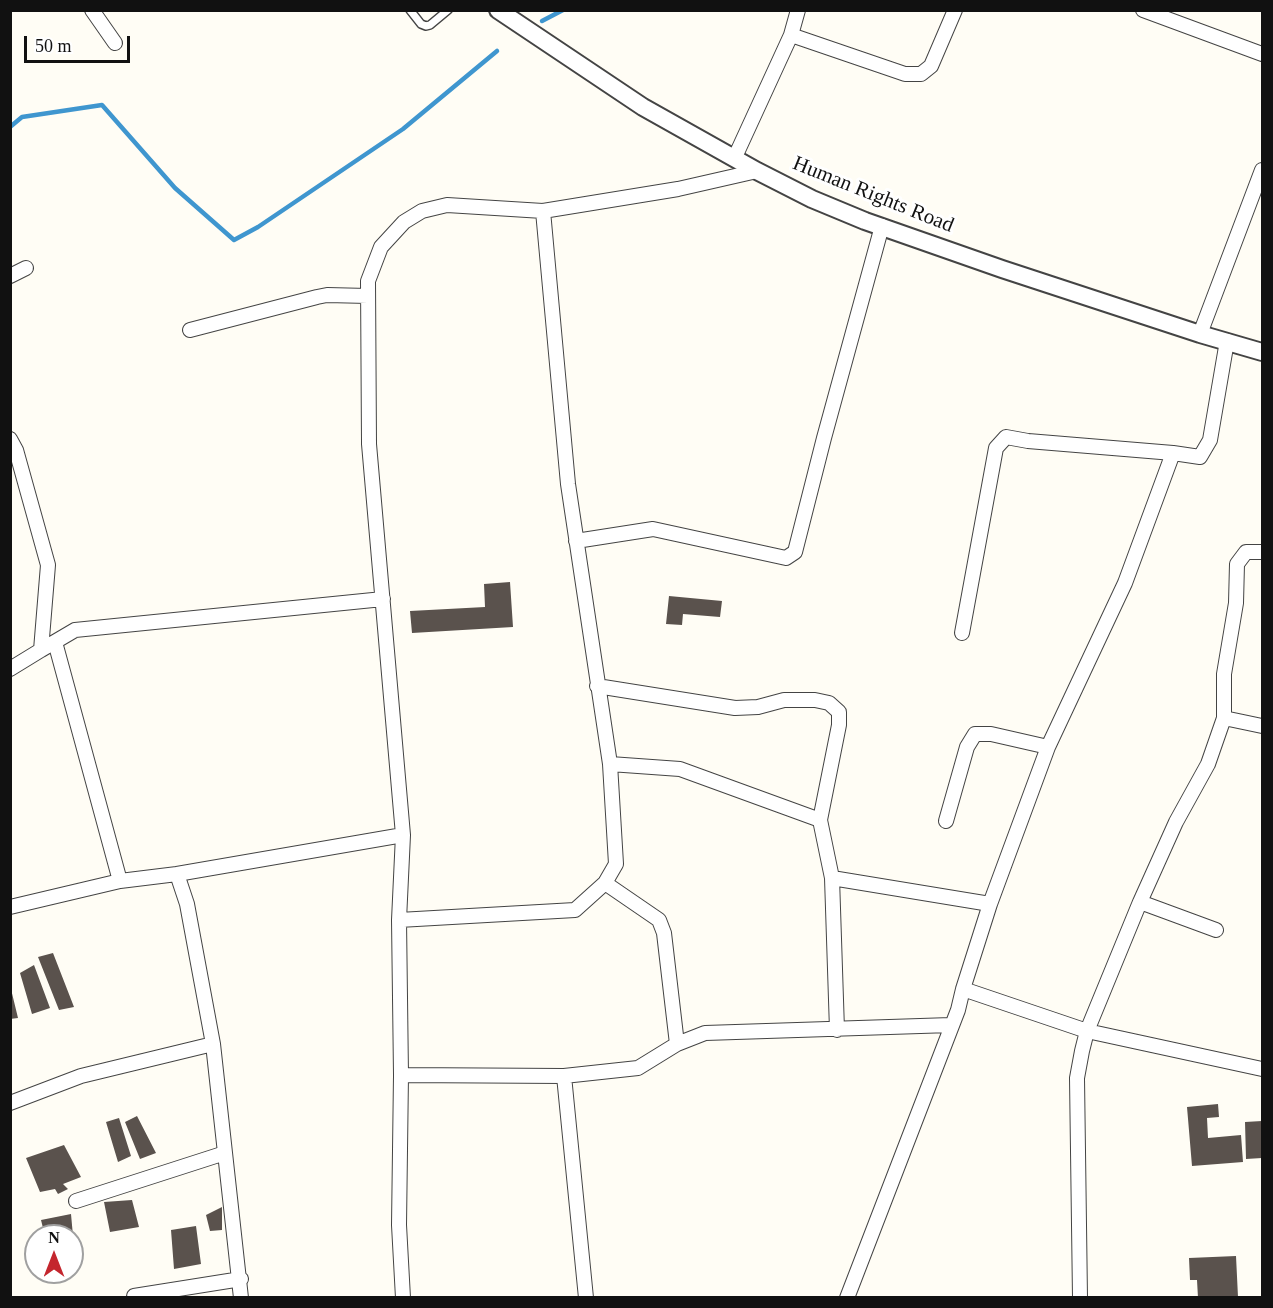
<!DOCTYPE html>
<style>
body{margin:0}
#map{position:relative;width:1273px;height:1308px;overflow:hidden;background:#fffdf5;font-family:Georgia,serif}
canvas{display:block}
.frame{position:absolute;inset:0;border:12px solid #111;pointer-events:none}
.north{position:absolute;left:24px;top:1224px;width:60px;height:60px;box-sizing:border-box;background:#fff;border:2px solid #a0a0a0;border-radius:50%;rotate:0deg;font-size:16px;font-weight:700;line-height:24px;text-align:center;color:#111}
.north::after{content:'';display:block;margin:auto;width:21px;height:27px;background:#c4262e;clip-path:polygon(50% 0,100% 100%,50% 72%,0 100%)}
.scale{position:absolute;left:24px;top:36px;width:106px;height:27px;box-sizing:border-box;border:3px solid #111;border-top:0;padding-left:8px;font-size:18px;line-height:21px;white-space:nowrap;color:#111;-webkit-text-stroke:4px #fff;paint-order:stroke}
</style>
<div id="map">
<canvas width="1273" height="1308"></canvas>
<div class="frame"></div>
<div class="north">N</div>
<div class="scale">50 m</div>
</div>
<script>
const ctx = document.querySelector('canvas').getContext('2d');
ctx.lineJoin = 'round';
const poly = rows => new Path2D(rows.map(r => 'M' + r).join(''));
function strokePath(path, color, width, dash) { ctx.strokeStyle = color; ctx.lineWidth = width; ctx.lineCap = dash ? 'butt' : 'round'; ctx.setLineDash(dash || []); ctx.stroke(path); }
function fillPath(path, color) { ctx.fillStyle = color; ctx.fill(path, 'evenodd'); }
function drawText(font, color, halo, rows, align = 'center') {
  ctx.font = font + ' Georgia,serif'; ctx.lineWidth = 6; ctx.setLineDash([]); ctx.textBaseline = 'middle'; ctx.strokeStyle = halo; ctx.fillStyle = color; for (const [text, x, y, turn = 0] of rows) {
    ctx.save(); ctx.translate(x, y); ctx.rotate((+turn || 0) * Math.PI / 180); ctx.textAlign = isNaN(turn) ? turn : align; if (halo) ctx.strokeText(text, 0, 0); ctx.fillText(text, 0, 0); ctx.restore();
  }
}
strokePath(poly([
 [542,21,563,10],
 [10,127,22,117,102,105,175,188,234,240,258,227,403,129,497,51]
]), '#3f96cf', 4.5);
fillPath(poly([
 [510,582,513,627,412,633,410,611,485,607,484,584],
 [669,596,722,601,720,617,683,614,682,625,666,624],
 [53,953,74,1007,59,1010,38,957],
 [34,965,50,1008,32,1014,20,973],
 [10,985,18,1018,10,1019],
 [1218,1104,1219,1117,1207,1118,1208,1138,1241,1135,1243,1162,1192,1166,1187,1107],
 [137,1116,156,1153,140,1159,125,1122],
 [119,1118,131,1156,118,1162,106,1122],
 [1262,1121,1262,1158,1246,1159,1245,1122],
 [64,1145,81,1177,63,1184,68,1189,58,1194,55,1189,40,1192,26,1158],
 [132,1200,139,1227,110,1232,104,1202],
 [222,1207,222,1230,210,1231,206,1215],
 [71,1214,73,1236,45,1236,41,1220],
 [196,1226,201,1264,174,1269,171,1230],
 [1236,1256,1238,1297,1198,1298,1197,1280,1190,1280,1189,1258]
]), '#5a524d');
const service = poly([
 [410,10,421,24,426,26,430,25,448,10]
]);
const minor = poly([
 [92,10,115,43],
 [1143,10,1262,54],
 [791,35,905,74,921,74,931,66,955,10],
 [735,157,791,35,798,10],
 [10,276,26,268],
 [190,330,317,297,327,295,368,296],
 [1200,334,1262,170],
 [10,439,16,450,48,565,41,650,10,669],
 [576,541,653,529,786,558,795,552,824,438,882,226],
 [962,633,996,448,1006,437,1028,441,1173,453],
 [55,642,120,881],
 [41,650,75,630,383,599],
 [597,686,735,708,758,707,784,700,815,700,829,703,839,712,839,725,820,820],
 [1224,718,1262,726],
 [610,764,680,769,820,820,832,878,837,1030],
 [946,821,967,747,975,734,991,734,1048,747],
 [177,874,403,835],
 [832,878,990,904],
 [605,883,659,920,664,933,677,1044],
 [1140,902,1216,930],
 [10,907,120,881,177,874,187,904,213,1044,241,1298],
 [399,920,403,835,369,444,368,281,381,247,404,222,422,211,447,205,543,211,678,189,757,171],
 [963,989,1087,1031,1262,1069],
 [401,1075,564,1076,638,1068,677,1044,705,1033,951,1025],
 [564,1076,586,1298],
 [10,1103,81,1076,213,1044],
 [76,1201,225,1153],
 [134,1296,241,1279],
 [403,1298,399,1225,401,1075,399,920,575,910,605,883,616,864,610,764,568,484,543,211],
 [847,1298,958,1010,963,989,990,904,1048,747,1125,583,1173,453,1200,457,1210,440,1227,341],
 [1080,1298,1077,1078,1082,1051,1087,1031,1140,902,1176,822,1208,764,1224,718,1224,674,1236,603,1237,564,1246,552,1262,552]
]);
const tertiary = poly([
 [498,10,643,107,757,171,812,199,865,221,1002,269,1200,334,1262,352]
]);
strokePath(service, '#444', 10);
strokePath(minor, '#444', 16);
strokePath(tertiary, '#444', 20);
strokePath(service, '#fff', 7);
strokePath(minor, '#fff', 14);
strokePath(tertiary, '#fff', 16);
drawText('21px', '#111', '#fff', [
 ["Human Rights Road",873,195,22]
]);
</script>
